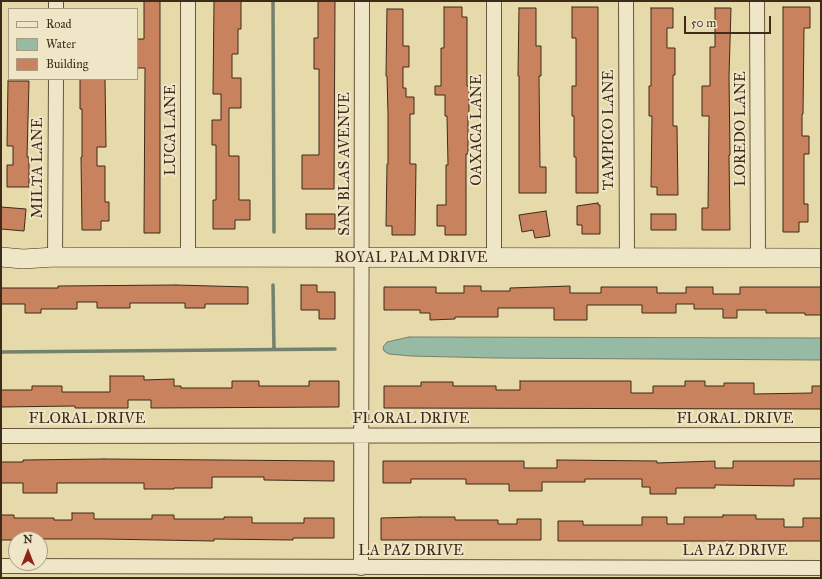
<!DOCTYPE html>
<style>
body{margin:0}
#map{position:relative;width:822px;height:579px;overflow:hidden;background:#e6d9aa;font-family:"IM FELL Great Primer",serif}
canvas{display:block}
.frame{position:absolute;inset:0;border:2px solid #3e2b19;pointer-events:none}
.legend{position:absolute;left:8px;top:8px;width:130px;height:72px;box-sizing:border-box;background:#efe6c8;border:1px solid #a89b82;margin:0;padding:5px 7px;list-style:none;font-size:12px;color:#3e2b19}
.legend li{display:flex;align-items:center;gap:8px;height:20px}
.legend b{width:20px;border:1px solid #a89b82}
.north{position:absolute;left:8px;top:531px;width:40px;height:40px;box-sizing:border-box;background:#efe6c8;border:1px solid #a89b82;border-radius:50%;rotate:0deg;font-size:11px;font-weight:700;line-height:16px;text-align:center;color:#3e2b19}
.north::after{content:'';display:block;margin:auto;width:14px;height:18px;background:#8f2418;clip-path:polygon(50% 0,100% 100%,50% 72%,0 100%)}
.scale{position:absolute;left:684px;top:16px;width:87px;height:18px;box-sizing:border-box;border:2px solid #3e2b19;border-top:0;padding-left:5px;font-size:12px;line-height:14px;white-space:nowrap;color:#3e2b19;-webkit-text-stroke:3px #efe6c8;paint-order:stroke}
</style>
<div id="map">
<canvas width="822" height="579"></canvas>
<div class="frame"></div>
<ul class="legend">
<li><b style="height:5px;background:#efe6c8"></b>Road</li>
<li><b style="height:11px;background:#97baa5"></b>Water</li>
<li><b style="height:11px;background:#c8835e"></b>Building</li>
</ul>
<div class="north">N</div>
<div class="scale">50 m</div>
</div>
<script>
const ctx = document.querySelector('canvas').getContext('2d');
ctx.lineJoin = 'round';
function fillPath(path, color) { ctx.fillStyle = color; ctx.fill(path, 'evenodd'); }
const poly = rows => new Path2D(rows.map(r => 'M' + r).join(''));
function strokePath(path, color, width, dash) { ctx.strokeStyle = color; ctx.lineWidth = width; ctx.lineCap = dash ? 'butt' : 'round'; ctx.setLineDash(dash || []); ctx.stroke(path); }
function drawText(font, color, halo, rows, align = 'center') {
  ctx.font = font + ' "IM FELL Great Primer",serif'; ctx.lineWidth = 4; ctx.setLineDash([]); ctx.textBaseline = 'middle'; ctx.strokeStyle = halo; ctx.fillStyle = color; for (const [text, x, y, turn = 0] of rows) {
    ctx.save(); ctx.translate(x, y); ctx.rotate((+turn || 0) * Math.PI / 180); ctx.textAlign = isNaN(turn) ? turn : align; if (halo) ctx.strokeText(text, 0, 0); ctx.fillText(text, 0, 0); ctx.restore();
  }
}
const water = poly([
 [409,337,821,338,821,360,495,358,411,356,389,354,384,351,383,347,387,342,409,337]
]);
fillPath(water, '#97baa5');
strokePath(water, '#73816d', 1);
strokePath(poly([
 [273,1,274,232],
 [273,285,274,349],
 [1,352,335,349]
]), '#73816d', 3.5);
const building = poly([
 [144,1,160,1,160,233,144,233,145,68,137,68,137,39,144,39,144,1],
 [214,1,241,1,241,29,238,29,238,54,232,54,232,78,241,78,241,108,229,108,229,156,239,156,239,200,250,200,250,220,235,220,235,229,213,229,213,200,216,200,216,145,212,145,212,120,221,120,221,94,213,94,214,1],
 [318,1,335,1,334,189,302,189,302,155,319,155,319,69,314,69,314,38,318,38,318,1],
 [444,7,462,7,462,17,467,17,467,86,469,86,469,116,468,116,468,154,466,154,466,235,445,235,445,226,437,226,437,205,446,205,446,165,448,165,447,116,445,116,445,95,435,95,435,86,441,86,441,48,444,48,444,7],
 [572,7,598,7,598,193,576,193,576,157,574,157,574,116,572,116,572,86,576,86,576,38,572,38,572,7],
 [783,7,810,7,810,28,804,28,803,114,802,114,802,136,809,136,809,154,804,154,804,204,808,204,808,222,799,222,799,232,783,232,783,7],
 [519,8,536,8,536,46,541,46,541,76,539,76,540,167,546,167,546,193,519,193,519,76,518,76,519,8],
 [651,8,673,8,673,28,667,28,667,48,675,48,675,75,673,75,673,126,677,126,678,195,657,195,657,187,651,187,652,116,649,116,649,86,651,86,651,8],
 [715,8,731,8,729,76,730,155,729,155,730,230,702,230,702,208,708,208,709,116,702,116,702,86,710,86,710,47,715,47,715,8],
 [387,9,403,9,403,46,409,46,409,67,403,67,403,88,406,88,406,97,414,97,414,114,410,114,410,164,416,164,415,235,392,235,392,226,386,226,387,164,388,164,388,114,387,76,386,76,387,9],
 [80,79,105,79,106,147,97,147,97,166,105,166,105,202,109,202,109,221,101,221,101,230,82,230,81,157,82,157,82,109,80,109,80,79],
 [8,81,29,81,27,157,29,157,29,187,7,187,7,165,13,165,13,146,7,146,8,81],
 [598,203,598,205,600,205,600,234,582,234,582,225,577,225,577,206,598,203],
 [1,207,26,209,24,231,1,229,1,207],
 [546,211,550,236,535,238,533,230,522,232,519,215,546,211],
 [306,214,335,214,335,229,306,229,306,214],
 [651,214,676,214,676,230,651,230,651,214],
 [176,285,248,287,248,304,205,304,205,308,185,308,185,303,130,303,130,308,97,308,97,302,77,302,77,309,41,309,41,313,25,313,25,304,1,304,1,288,58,288,58,286,176,285],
 [301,285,317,285,317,292,335,292,335,319,319,319,319,310,301,310,301,285],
 [464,286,481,286,481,291,510,291,510,288,570,286,570,293,601,293,601,287,657,287,657,293,686,293,686,287,713,287,713,294,740,294,740,287,821,287,821,315,805,315,805,313,766,313,766,310,737,310,737,318,723,318,723,309,694,309,694,304,676,304,676,313,642,313,642,305,587,305,587,320,554,320,554,308,498,308,498,317,455,317,455,319,430,320,430,313,420,313,420,310,384,310,384,287,436,287,436,293,464,293,464,286],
 [110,376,144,376,144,380,174,379,174,386,181,386,181,388,232,388,232,381,259,381,259,386,309,386,309,381,339,381,339,407,151,408,151,400,128,400,128,408,75,408,75,406,1,407,1,390,32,390,32,386,62,386,62,392,110,392,110,376],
 [520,381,631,381,631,393,653,393,653,386,685,386,685,381,705,381,705,386,724,386,724,383,754,383,754,394,812,393,812,386,821,386,821,409,384,408,384,386,421,386,421,382,453,382,453,386,496,386,496,390,520,390,520,381],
 [104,459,334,461,334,481,264,480,264,477,212,477,212,488,174,488,174,489,144,489,144,483,57,483,57,493,23,493,23,483,1,483,1,462,23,462,23,460,104,459],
 [557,460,657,461,657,463,715,461,715,468,733,468,733,461,821,461,821,479,794,479,794,486,715,485,715,488,676,488,676,494,650,494,650,487,642,487,642,479,585,479,585,482,542,482,542,491,509,491,509,484,466,484,466,479,411,479,411,483,383,483,383,461,524,461,524,468,557,468,557,460],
 [72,513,94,513,94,519,152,519,152,515,174,515,174,519,224,519,224,517,252,517,252,523,304,523,304,518,334,518,334,538,293,538,293,540,214,539,214,541,103,539,14,539,14,540,1,540,1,515,14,515,14,518,54,518,54,520,72,520,72,513],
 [723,515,756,515,756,519,784,519,784,527,803,527,803,518,821,518,821,541,558,541,558,521,583,521,583,525,642,525,642,517,667,517,667,524,684,524,684,517,723,517,723,515],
 [420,517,455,517,455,520,498,520,498,524,517,524,517,519,541,519,541,540,381,540,381,518,420,517]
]);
fillPath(building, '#c8835e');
strokePath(building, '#3e2b19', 1);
const street = poly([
 [188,1,188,258],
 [494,1,494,258],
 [626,1,627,259],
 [757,1,758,258],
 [56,9,56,1],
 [55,257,56,79],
 [1,436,821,435],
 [1,566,821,568],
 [361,568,362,1]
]);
const secondary = poly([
 [1,257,23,259,55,257,821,258]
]);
strokePath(street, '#68563d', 16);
strokePath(secondary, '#3e2b19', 20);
strokePath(street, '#efe6c8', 14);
strokePath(secondary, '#efe6c8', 19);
drawText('15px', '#3e2b19', '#efe6c8', [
 ["LOREDO LANE",741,129,-90],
 ["LUCA LANE",171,130,-90],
 ["OAXACA LANE",477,130,-90],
 ["TAMPICO LANE",609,130,-90],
 ["SAN BLAS AVENUE",345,164,-90],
 ["MILTA LANE",38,168,-90],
 ["ROYAL PALM DRIVE",411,258],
 ["FLORAL DRIVE",87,419],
 ["FLORAL DRIVE",411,419],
 ["FLORAL DRIVE",735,419],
 ["LA PAZ DRIVE",411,551],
 ["LA PAZ DRIVE",735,551]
]);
</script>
